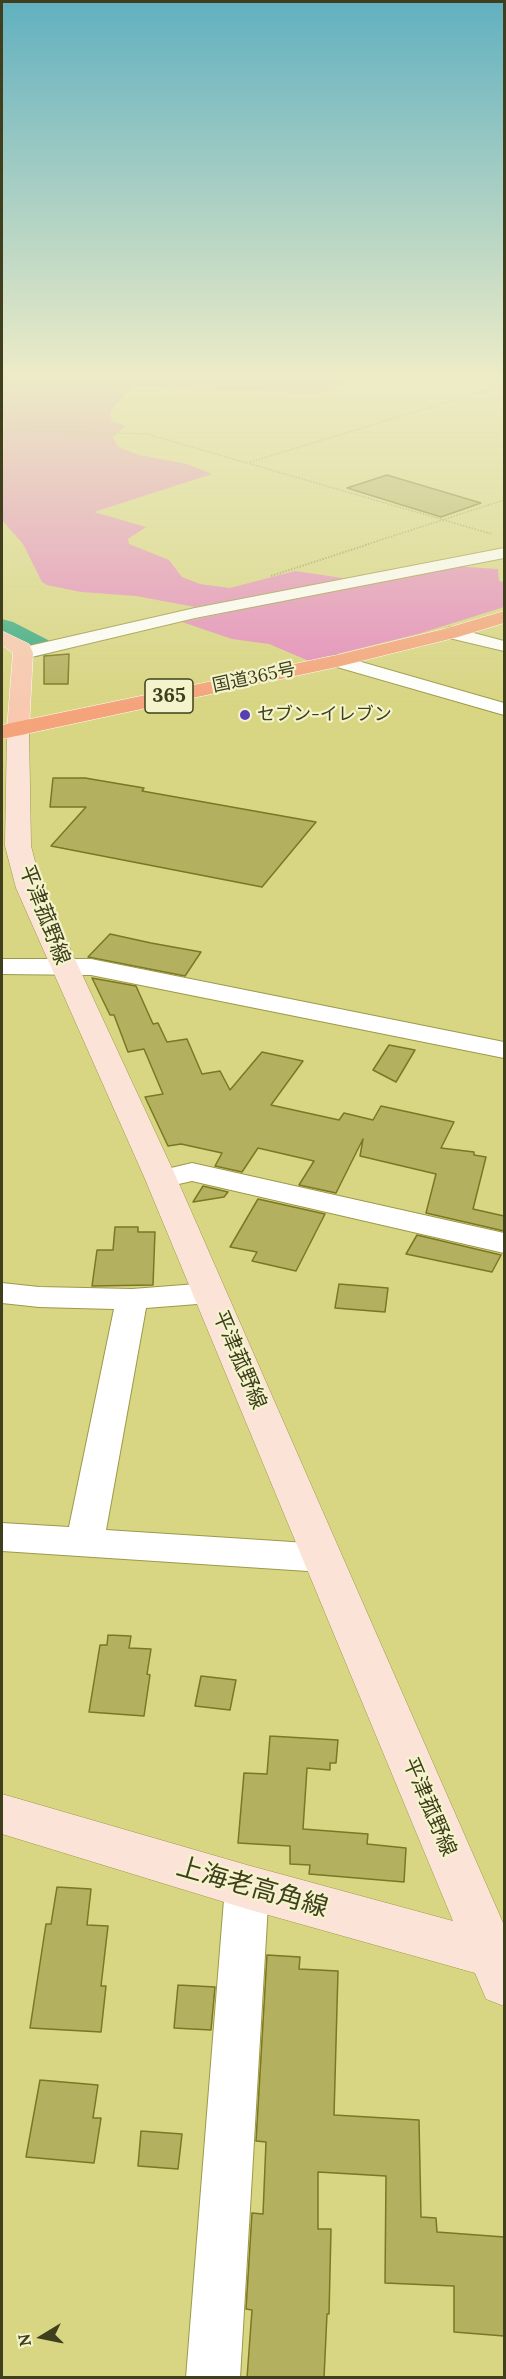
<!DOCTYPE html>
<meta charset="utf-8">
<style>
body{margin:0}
#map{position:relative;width:506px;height:2379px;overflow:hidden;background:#d8d583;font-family:Lora,serif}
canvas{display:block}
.frame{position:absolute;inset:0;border:3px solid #403f1d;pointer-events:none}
.north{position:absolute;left:12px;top:2307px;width:60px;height:60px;-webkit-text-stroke:4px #f4f4cc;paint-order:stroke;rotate:260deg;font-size:16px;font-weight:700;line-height:24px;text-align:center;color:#403f1d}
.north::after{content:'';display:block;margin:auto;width:21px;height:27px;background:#403f1d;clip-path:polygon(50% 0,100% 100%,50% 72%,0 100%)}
</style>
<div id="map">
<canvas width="506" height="2379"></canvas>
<div class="frame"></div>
<div class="north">N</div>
</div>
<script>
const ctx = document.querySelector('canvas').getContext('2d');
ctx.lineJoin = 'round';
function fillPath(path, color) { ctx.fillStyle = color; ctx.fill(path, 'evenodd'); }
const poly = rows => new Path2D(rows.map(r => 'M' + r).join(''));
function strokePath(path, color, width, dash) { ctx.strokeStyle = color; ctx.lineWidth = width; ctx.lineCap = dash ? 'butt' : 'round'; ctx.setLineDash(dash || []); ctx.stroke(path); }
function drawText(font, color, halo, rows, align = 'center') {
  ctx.font = font + ' Lora,"Noto Sans JP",serif'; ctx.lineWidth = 4.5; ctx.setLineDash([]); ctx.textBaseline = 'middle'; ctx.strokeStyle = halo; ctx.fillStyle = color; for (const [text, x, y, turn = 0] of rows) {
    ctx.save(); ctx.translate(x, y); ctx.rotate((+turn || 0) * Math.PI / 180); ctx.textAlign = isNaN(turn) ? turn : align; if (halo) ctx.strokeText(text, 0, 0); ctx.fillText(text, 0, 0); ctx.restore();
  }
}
fillPath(poly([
 [2,376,364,376,316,393,132,386,110,412,112,421,126,426,113,437,118,447,139,455,187,464,212,474,94,512,146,527,128,539,129,544,169,560,182,577,200,584,230,588,295,571,349,579,195,607,136,596,81,592,47,585,42,582,23,544,2,520,4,420,2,419],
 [452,566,498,569,499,581,504,582,504,607,418,634,309,661,269,644,232,639,182,622]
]), '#e48dbc');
fillPath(poly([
 [2,619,13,622,48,640,52,647,48,654,36,657,24,654,2,642,2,619]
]), '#38a983');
const building = poly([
 [387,475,481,503,441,517,347,488,387,475],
 [69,654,68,684,44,684,44,656,69,654],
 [53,778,85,778,144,788,142,791,316,822,262,887,51,846,86,807,50,807,53,778],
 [110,934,151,943,201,952,185,976,88,957,110,934],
 [92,978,136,986,153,1024,158,1023,167,1042,187,1039,202,1074,220,1071,230,1090,262,1052,303,1061,271,1105,339,1120,344,1113,373,1120,381,1106,454,1122,441,1148,474,1152,474,1155,486,1157,473,1209,504,1216,504,1231,426,1213,436,1174,360,1156,363,1139,336,1193,299,1185,314,1161,258,1148,242,1172,215,1166,222,1153,181,1144,168,1146,145,1097,163,1094,144,1049,128,1052,114,1015,110,1015,92,978],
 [389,1045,415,1050,396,1082,373,1070,389,1045],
 [203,1186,228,1192,224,1197,193,1202,203,1186],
 [258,1199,325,1214,296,1271,252,1261,257,1252,230,1247,258,1199],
 [115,1227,138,1227,138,1232,155,1232,153,1285,92,1286,97,1250,113,1250,115,1227],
 [417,1235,501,1255,492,1272,406,1254,417,1235],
 [339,1284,388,1288,385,1312,335,1308,339,1284],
 [108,1635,131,1636,129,1648,151,1649,147,1674,150,1675,144,1716,89,1712,100,1645,107,1645,108,1635],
 [201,1676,236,1680,230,1710,195,1706,201,1676],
 [270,1736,338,1740,336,1763,330,1763,330,1770,307,1768,303,1829,368,1834,367,1844,406,1848,404,1882,309,1874,310,1865,290,1864,290,1846,238,1843,244,1773,267,1774,270,1736],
 [57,1887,91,1889,87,1925,108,1926,101,1986,106,1986,101,2032,30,2028,46,1924,51,1924,57,1887],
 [267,1955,300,1957,299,1969,338,1971,334,2115,419,2120,421,2217,436,2218,437,2232,504,2237,504,2336,454,2332,454,2286,385,2283,386,2176,318,2172,318,2229,331,2229,329,2314,327,2314,324,2378,247,2378,252,2310,246,2309,252,2213,263,2214,266,2142,256,2141,267,1955],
 [178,1985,215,1987,211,2030,174,2028,178,1985],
 [40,2080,98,2085,93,2118,101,2118,94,2163,26,2157,40,2080],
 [141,2131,182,2134,178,2169,138,2166,141,2131]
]);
fillPath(building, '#b3b05f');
strokePath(building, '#7b7722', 1.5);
const street = poly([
 [504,548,504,558,195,618,23,659,16,657,14,653,16,649,195,608,504,548],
 [451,627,504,641,504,651,445,637,442,633,445,629,451,627],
 [337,655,504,703,504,715,330,665,328,661,330,657,337,655],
 [91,959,504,1042,504,1058,91,975,2,974,2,959,91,959],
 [192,1163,504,1233,504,1253,192,1181,161,1188,150,1185,146,1179,150,1173,192,1163],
 [2,1283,39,1287,132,1289,210,1283,221,1286,226,1293,221,1300,210,1303,146,1308,106,1530,323,1544,336,1548,342,1558,336,1568,323,1572,2,1551,2,1523,69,1527,114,1309,39,1307,2,1303,2,1283],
 [247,1867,263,1873,269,1887,240,2378,186,2378,225,1887,231,1873,247,1867]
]);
const secondary = poly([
 [18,722,26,724,29,729,31,846,42,888,177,1179,504,1925,504,2006,486,1999,475,1973,247,1909,2,1834,2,1794,247,1865,453,1921,145,1179,16,888,5,846,7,729,10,724,18,722]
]);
const primary = poly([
 [2,631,29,644,33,653,29,729,26,734,18,736,10,734,7,729,13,653,2,645,2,631]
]);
const highway = poly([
 [504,611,504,623,458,637,337,667,2,739,2,725,337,655,444,629,504,611]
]);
strokePath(street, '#9d9948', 2);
strokePath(secondary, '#9d9948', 1);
strokePath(primary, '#fff', 1);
strokePath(highway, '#fff', 1);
strokePath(poly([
 [2,430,147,434,492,534],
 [250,462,504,385],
 [365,545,504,500]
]), '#a2a05f', 1.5, [1.5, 1.5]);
strokePath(poly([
 [271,576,369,544]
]), '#a2a05f', 2, [1.5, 1.5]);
fillPath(street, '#fff');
fillPath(secondary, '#fce3d7');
fillPath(primary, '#f8c8b0');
fillPath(highway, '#f4a37b');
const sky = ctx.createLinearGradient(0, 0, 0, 709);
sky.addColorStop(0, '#61b0c0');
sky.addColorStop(0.53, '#edecc7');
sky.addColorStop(1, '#edecc700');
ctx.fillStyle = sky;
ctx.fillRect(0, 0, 506, 709);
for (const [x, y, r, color] of [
 [245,715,6,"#573eb6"]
]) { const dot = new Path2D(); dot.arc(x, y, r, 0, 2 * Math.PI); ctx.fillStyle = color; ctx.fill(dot); strokePath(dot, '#f4f4cc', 2); }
drawText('18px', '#403f1d', '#f4f4cc', [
 ["国道365号",254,678,-12]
]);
drawText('18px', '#403f1d', '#f4f4cc', [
 ["セブン-イレブン",257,715]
], 'left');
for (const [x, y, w] of [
 [169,696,48]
]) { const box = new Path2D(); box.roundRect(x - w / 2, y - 17, w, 34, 4.5); ctx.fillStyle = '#f4f4cc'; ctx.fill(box); strokePath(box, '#403f1d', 1.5); }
drawText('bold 20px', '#403f1d', null, [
 ["365",169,696]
]);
drawText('21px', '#403f1d', '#f4f4cc', [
 ["平津菰野線",44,915,69],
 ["平津菰野線",239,1360,67],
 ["平津菰野線",429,1807,67]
]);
drawText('26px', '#403f1d', '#f4f4cc', [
 ["上海老高角線",252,1888,16]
]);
</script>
